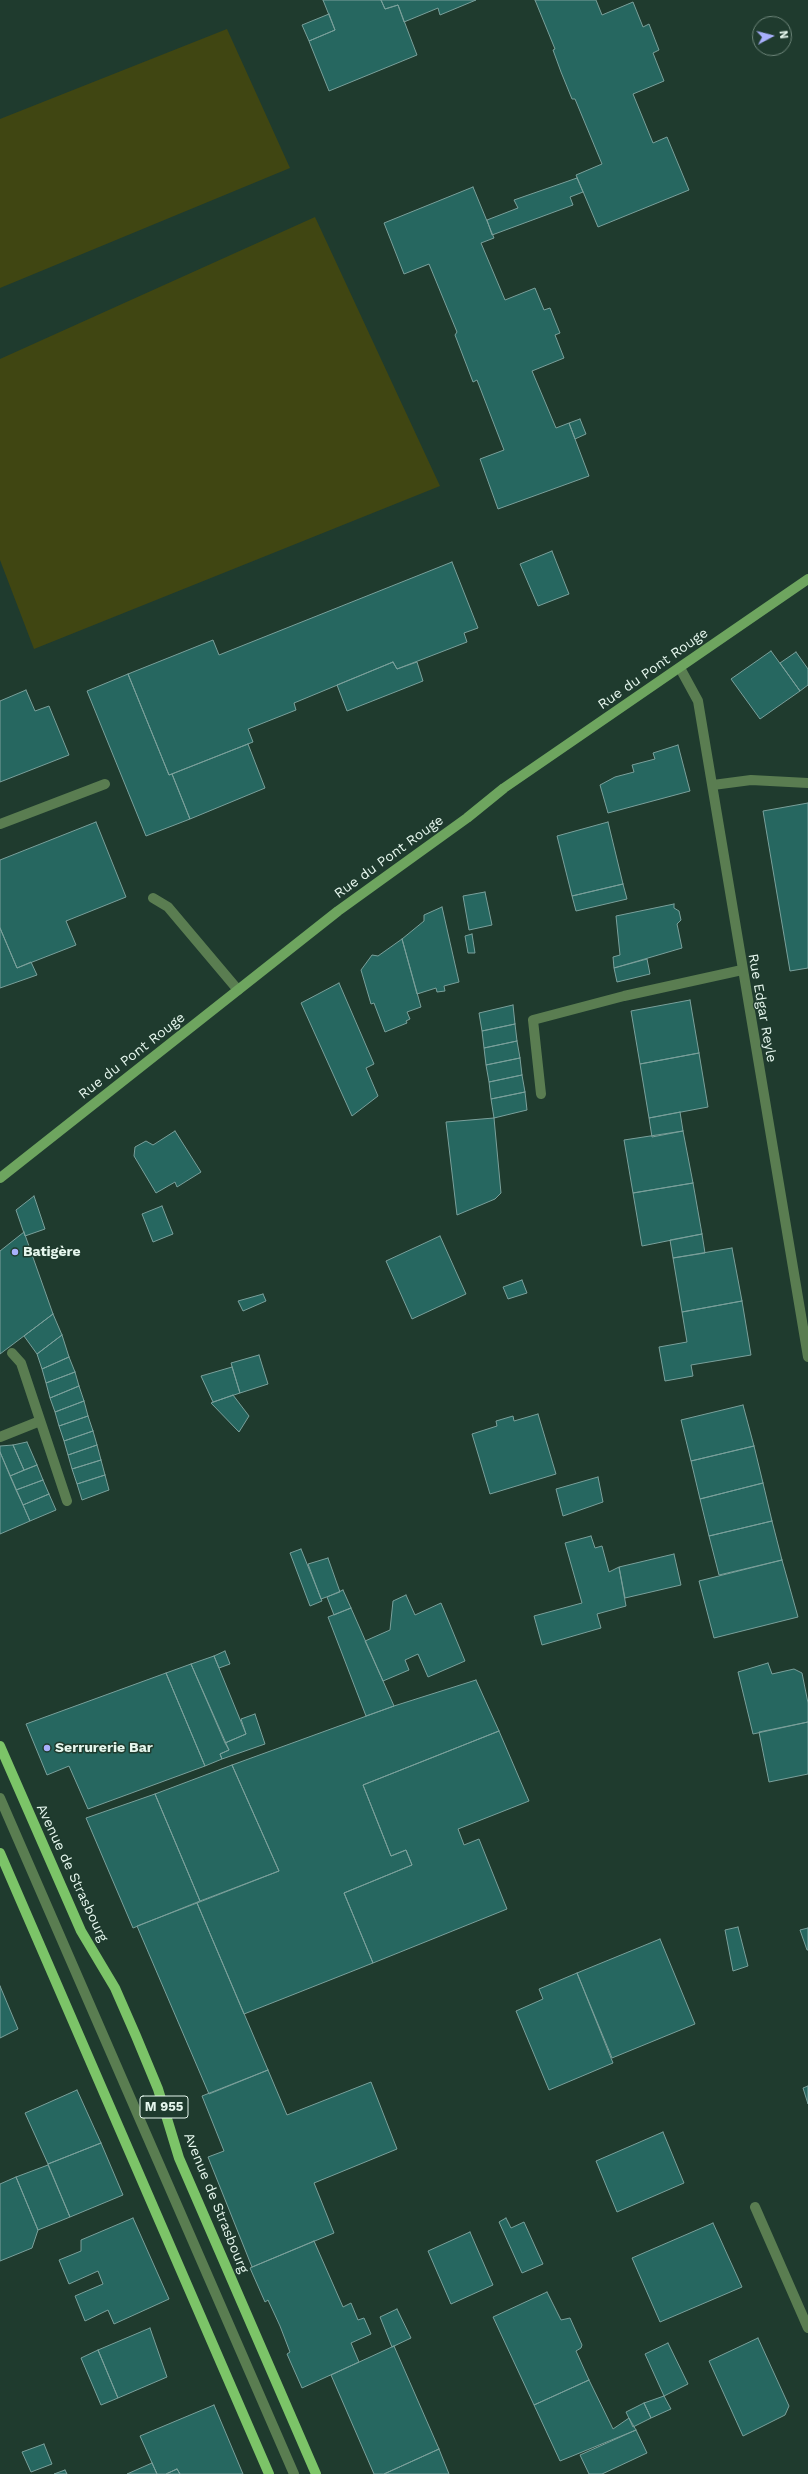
<!DOCTYPE html>
<meta charset="utf-8">
<style>
body{margin:0}
#map{position:relative;width:808px;height:2474px;overflow:hidden;background:#1f3b2e;font-family:"Work Sans",sans-serif}
canvas{display:block}
.north{position:absolute;left:752px;top:16px;width:40px;height:40px;box-sizing:border-box;background:#1f3b2e;border:1px solid #6e867a;border-radius:50%;rotate:83deg;font-size:11px;font-weight:700;line-height:16px;text-align:center;color:#e5f6ed}
.north::after{content:'';display:block;margin:auto;width:14px;height:18px;background:#a8b0fc;clip-path:polygon(50% 0,100% 100%,50% 72%,0 100%)}
</style>
<div id="map">
<canvas width="808" height="2474"></canvas>
<div class="north">N</div>
</div>
<script>
const ctx = document.querySelector('canvas').getContext('2d');
ctx.lineJoin = 'round';
function fillPath(path, color) { ctx.fillStyle = color; ctx.fill(path, 'evenodd'); }
const poly = rows => new Path2D(rows.map(r => 'M' + r).join(''));
function strokePath(path, color, width, dash) { ctx.strokeStyle = color; ctx.lineWidth = width; ctx.lineCap = dash ? 'butt' : 'round'; ctx.setLineDash(dash || []); ctx.stroke(path); }
function drawText(font, color, halo, rows, align = 'center') {
  ctx.font = font + ' "Work Sans",sans-serif'; ctx.lineWidth = 3; ctx.setLineDash([]); ctx.textBaseline = 'middle'; ctx.strokeStyle = halo; ctx.fillStyle = color; for (const [text, x, y, turn = 0] of rows) {
    ctx.save(); ctx.translate(x, y); ctx.rotate((+turn || 0) * Math.PI / 180); ctx.textAlign = isNaN(turn) ? turn : align; if (halo) ctx.strokeText(text, 0, 0); ctx.fillText(text, 0, 0); ctx.restore();
  }
}
fillPath(poly([
 [227,29,290,168,0,288,0,119],
 [315,217,440,486,34,649,0,560,0,359]
]), '#404612');
const building = poly([
 [323,0,381,0,385,9,398,5,417,55,329,91,309,41,335,30,323,0],
 [381,0,476,0,440,15,438,8,404,22,398,5,385,9,381,0],
 [535,0,596,0,602,15,633,2,643,27,649,24,659,50,653,53,664,81,633,94,653,143,667,137,689,190,598,227,576,175,602,164,575,99,572,99,561,72,553,50,555,49,535,0],
 [329,14,335,30,309,41,302,25,329,14],
 [577,178,583,192,570,197,573,205,492,235,487,220,518,208,514,200,577,178],
 [473,187,494,238,481,243,505,300,535,288,544,310,550,308,560,333,555,335,564,358,532,371,556,428,569,423,589,476,498,509,480,459,504,450,477,380,473,382,455,335,457,332,429,264,404,274,384,223,473,187],
 [580,419,586,434,575,439,569,423,580,419],
 [552,551,569,594,538,606,520,564,552,551],
 [452,562,478,628,464,633,467,642,397,669,393,662,294,703,296,710,248,729,253,742,169,775,128,674,213,640,219,655,452,562],
 [771,651,800,691,760,719,731,679,771,651],
 [796,652,808,669,808,685,800,691,780,663,796,652],
 [393,662,397,669,417,662,423,681,347,711,337,685,393,662],
 [128,674,169,775,172,774,190,819,146,836,87,691,128,674],
 [26,690,35,711,49,706,69,755,0,782,0,701,26,690],
 [248,744,265,788,190,819,172,774,248,744],
 [678,745,690,791,608,813,600,785,615,777,634,772,632,765,655,759,653,753,678,745],
 [808,803,808,968,790,971,763,811,808,803],
 [96,822,126,897,66,921,76,945,17,968,0,928,0,860,96,822],
 [608,822,623,884,572,896,557,836,608,822],
 [623,884,627,899,576,911,572,896,623,884],
 [485,892,492,925,469,930,463,896,485,892],
 [674,904,674,908,679,911,681,920,677,924,682,948,614,968,613,957,620,955,616,916,674,904],
 [442,907,459,982,444,986,445,991,437,992,436,988,417,994,402,939,424,921,424,915,442,907],
 [0,928,17,968,31,962,37,975,0,988,0,928],
 [472,934,475,953,468,953,465,936,472,934],
 [402,939,421,1007,407,1012,410,1019,406,1021,407,1023,385,1032,374,1003,371,1004,361,970,372,955,378,956,402,939],
 [647,959,650,974,617,982,614,968,647,959],
 [339,983,374,1064,366,1068,378,1096,352,1116,301,1003,339,983],
 [690,1000,699,1053,640,1064,631,1011,690,1000],
 [513,1005,515,1024,482,1031,479,1013,513,1005],
 [515,1024,517,1041,484,1048,482,1031,515,1024],
 [517,1041,520,1058,486,1065,484,1048,517,1041],
 [699,1053,708,1107,649,1118,640,1064,699,1053],
 [520,1058,522,1075,489,1082,486,1065,520,1058],
 [522,1075,525,1092,491,1099,489,1082,522,1075],
 [525,1092,527,1110,494,1118,491,1099,525,1092],
 [680,1112,683,1131,652,1137,649,1118,680,1112],
 [494,1118,501,1193,495,1199,457,1215,446,1122,494,1118],
 [175,1131,201,1172,177,1187,175,1182,156,1193,134,1156,135,1147,146,1141,153,1145,175,1131],
 [683,1131,693,1183,633,1193,624,1140,683,1131],
 [693,1183,702,1234,642,1246,633,1193,693,1183],
 [34,1196,45,1229,25,1236,16,1210,34,1196],
 [162,1206,173,1234,153,1242,142,1214,162,1206],
 [24,1232,53,1314,0,1354,0,1251,24,1232],
 [702,1234,705,1253,673,1258,670,1240,702,1234],
 [440,1236,466,1294,412,1319,386,1261,440,1236],
 [732,1248,742,1301,682,1312,673,1258,732,1248],
 [522,1280,527,1293,508,1299,503,1287,522,1280],
 [263,1294,266,1301,243,1311,238,1301,263,1294],
 [742,1301,751,1355,691,1365,693,1376,665,1381,659,1347,687,1342,682,1312,742,1301],
 [53,1314,62,1335,37,1354,24,1336,53,1314],
 [62,1335,69,1357,42,1369,37,1354,62,1335],
 [259,1355,268,1384,240,1393,231,1363,259,1355],
 [69,1357,75,1372,46,1383,42,1369,69,1357],
 [232,1367,240,1393,213,1402,201,1376,232,1367],
 [75,1372,79,1386,50,1398,46,1383,75,1372],
 [79,1386,84,1401,55,1412,50,1398,79,1386],
 [233,1395,249,1416,239,1432,211,1403,233,1395],
 [84,1401,88,1416,59,1426,55,1412,84,1401],
 [743,1405,754,1446,691,1461,681,1420,743,1405],
 [538,1414,556,1474,490,1494,472,1434,497,1426,496,1421,513,1416,514,1421,538,1414],
 [88,1416,93,1431,64,1441,59,1426,88,1416],
 [93,1431,97,1445,68,1455,64,1441,93,1431],
 [27,1442,37,1465,24,1470,13,1445,27,1442],
 [13,1445,24,1470,10,1476,0,1452,0,1446,13,1445],
 [97,1445,101,1460,72,1469,68,1455,97,1445],
 [754,1446,763,1483,700,1499,691,1461,754,1446],
 [0,1452,30,1521,0,1534,0,1452],
 [101,1460,105,1475,77,1484,72,1469,101,1460],
 [37,1465,43,1480,16,1490,10,1476,37,1465],
 [105,1475,109,1490,82,1500,77,1484,105,1475],
 [598,1477,603,1502,563,1516,556,1489,598,1477],
 [43,1480,49,1494,23,1505,16,1490,43,1480],
 [763,1483,772,1521,709,1536,700,1499,763,1483],
 [49,1494,56,1510,30,1521,23,1505,49,1494],
 [772,1521,782,1560,719,1575,709,1536,772,1521],
 [591,1536,595,1548,602,1546,609,1572,619,1567,626,1606,597,1614,601,1628,542,1645,534,1616,582,1603,565,1543,591,1536],
 [301,1549,322,1601,310,1606,290,1553,301,1549],
 [674,1554,681,1585,625,1598,619,1567,674,1554],
 [328,1558,340,1592,321,1599,308,1564,328,1558],
 [782,1560,798,1617,714,1638,699,1581,782,1560],
 [343,1590,351,1608,334,1615,327,1597,343,1590],
 [406,1595,415,1615,441,1603,465,1661,428,1677,418,1654,405,1660,409,1670,383,1681,365,1641,390,1630,393,1601,406,1595],
 [351,1608,394,1706,366,1716,328,1617,351,1608],
 [225,1651,230,1664,219,1668,214,1656,225,1651],
 [214,1656,246,1734,225,1743,191,1664,214,1656],
 [768,1663,772,1674,794,1669,802,1673,808,1703,808,1722,753,1734,738,1672,768,1663],
 [191,1664,229,1750,220,1754,222,1759,205,1766,166,1673,191,1664],
 [166,1673,205,1766,88,1809,69,1766,47,1775,26,1724,166,1673],
 [476,1680,499,1731,363,1785,391,1856,406,1850,412,1865,344,1893,373,1963,244,2014,197,1903,279,1871,232,1765,394,1706,476,1680],
 [255,1714,265,1744,222,1759,220,1754,229,1750,225,1743,246,1734,241,1719,255,1714],
 [808,1722,808,1774,769,1782,759,1732,808,1722],
 [499,1731,529,1801,458,1829,464,1845,479,1839,507,1909,373,1963,344,1893,412,1865,406,1850,391,1856,363,1785,499,1731],
 [232,1765,279,1871,200,1901,155,1794,232,1765],
 [155,1794,200,1901,133,1928,86,1818,155,1794],
 [197,1903,268,2070,209,2094,137,1926,197,1903],
 [738,1927,748,1966,733,1971,725,1930,738,1927],
 [808,1928,808,1950,807,1950,800,1930,808,1928],
 [660,1939,695,2024,612,2058,577,1973,660,1939],
 [577,1973,613,2063,549,2090,516,2011,543,1999,539,1989,577,1973],
 [0,1986,18,2029,0,2038,0,1986],
 [268,2070,287,2115,371,2082,397,2149,314,2183,334,2233,252,2267,208,2157,224,2151,202,2096,268,2070],
 [808,2086,808,2104,803,2088,808,2086],
 [77,2090,101,2143,48,2164,25,2113,77,2090],
 [663,2132,684,2183,617,2212,596,2161,663,2132],
 [101,2143,123,2195,70,2217,48,2164,101,2143],
 [48,2165,70,2217,38,2230,16,2177,48,2165],
 [16,2177,38,2230,32,2248,0,2261,0,2184,16,2177],
 [133,2218,169,2299,114,2324,108,2310,85,2321,75,2296,103,2284,98,2271,69,2284,59,2260,81,2251,81,2240,133,2218],
 [506,2218,511,2228,524,2222,543,2264,522,2273,499,2222,506,2218],
 [713,2223,742,2287,660,2322,632,2258,713,2223],
 [470,2232,493,2285,451,2304,428,2251,470,2232],
 [314,2241,343,2307,351,2303,358,2320,364,2318,371,2334,351,2343,359,2362,302,2388,287,2354,290,2352,280,2326,268,2300,265,2302,250,2268,314,2241],
 [547,2292,561,2320,570,2318,582,2345,581,2348,576,2351,589,2380,534,2405,493,2317,547,2292],
 [397,2309,411,2338,392,2347,380,2317,397,2309],
 [150,2328,167,2377,118,2398,98,2350,150,2328],
 [758,2338,789,2406,785,2415,743,2436,709,2361,758,2338],
 [668,2343,688,2384,664,2396,645,2354,668,2343],
 [394,2346,439,2449,384,2474,374,2474,331,2375,394,2346],
 [98,2350,118,2398,101,2405,81,2358,98,2350],
 [589,2380,613,2429,629,2418,636,2430,560,2461,534,2405,589,2380],
 [664,2396,671,2409,651,2418,644,2403,664,2396],
 [644,2403,651,2418,633,2427,626,2412,644,2403],
 [214,2405,243,2474,180,2474,177,2469,166,2474,157,2474,140,2436,214,2405],
 [636,2430,647,2453,602,2474,589,2474,580,2455,636,2430],
 [44,2444,52,2464,31,2472,22,2452,44,2444],
 [439,2449,449,2474,384,2474,439,2449],
 [152,2463,157,2474,127,2474,152,2463],
 [177,2469,180,2474,166,2474,177,2469],
 [65,2470,67,2474,54,2474,65,2470]
]);
fillPath(building, '#266760');
strokePath(building, '#7aa09b', 1);
strokePath(poly([
 [713,785,751,780,808,783],
 [0,824,105,784],
 [153,898,168,907,238,990],
 [541,1094,533,1020,624,996,742,970],
 [12,1353,21,1363,67,1501],
 [0,1437,40,1421],
 [0,1798,294,2474]
]), '#5a7d51', 10);
strokePath(poly([
 [680,668,698,701,808,1357],
 [755,2207,808,2328]
]), '#5a7d51', 10);
strokePath(poly([
 [0,1178,338,911,467,818,504,788,808,579]
]), '#6ea55f', 10);
strokePath(poly([
 [0,1746,81,1931,115,1988,136,2036,158,2089,179,2158,316,2474],
 [0,1853,269,2474]
]), '#7cc468', 10);
for (const [x, y, r, color] of [
 [15,1252,4,"#a8b0fc"],
 [47,1748,4,"#a8b0fc"]
]) { const dot = new Path2D(); dot.arc(x, y, r, 0, 2 * Math.PI); ctx.fillStyle = color; ctx.fill(dot); strokePath(dot, '#1f3b2e', 1.5); }
for (const [x, y, w] of [
 [164,2107,48]
]) { const box = new Path2D(); box.roundRect(x - w / 2, y - 11, w, 22, 3); ctx.fillStyle = '#1f3b2e'; ctx.fill(box); strokePath(box, '#e5f6ed', 1); }
drawText('bold 13px', '#e5f6ed', null, [
 ["M 955",164,2107]
]);
drawText('14px', '#e5f6ed', '#1f3b2e', [
 ["Rue du Pont Rouge",653,669,-35],
 ["Rue du Pont Rouge",389,857,-36],
 ["Rue Edgar Reyle",762,1008,80],
 ["Rue du Pont Rouge",132,1056,-38],
 ["Avenue de Strasbourg",72,1873,65],
 ["Avenue de Strasbourg",216,2203,68]
]);
drawText('bold 14px', '#e5f6ed', '#1f3b2e', [
 ["Batigère",23,1252],
 ["Serrurerie Bar",55,1748]
], 'left');
</script>
